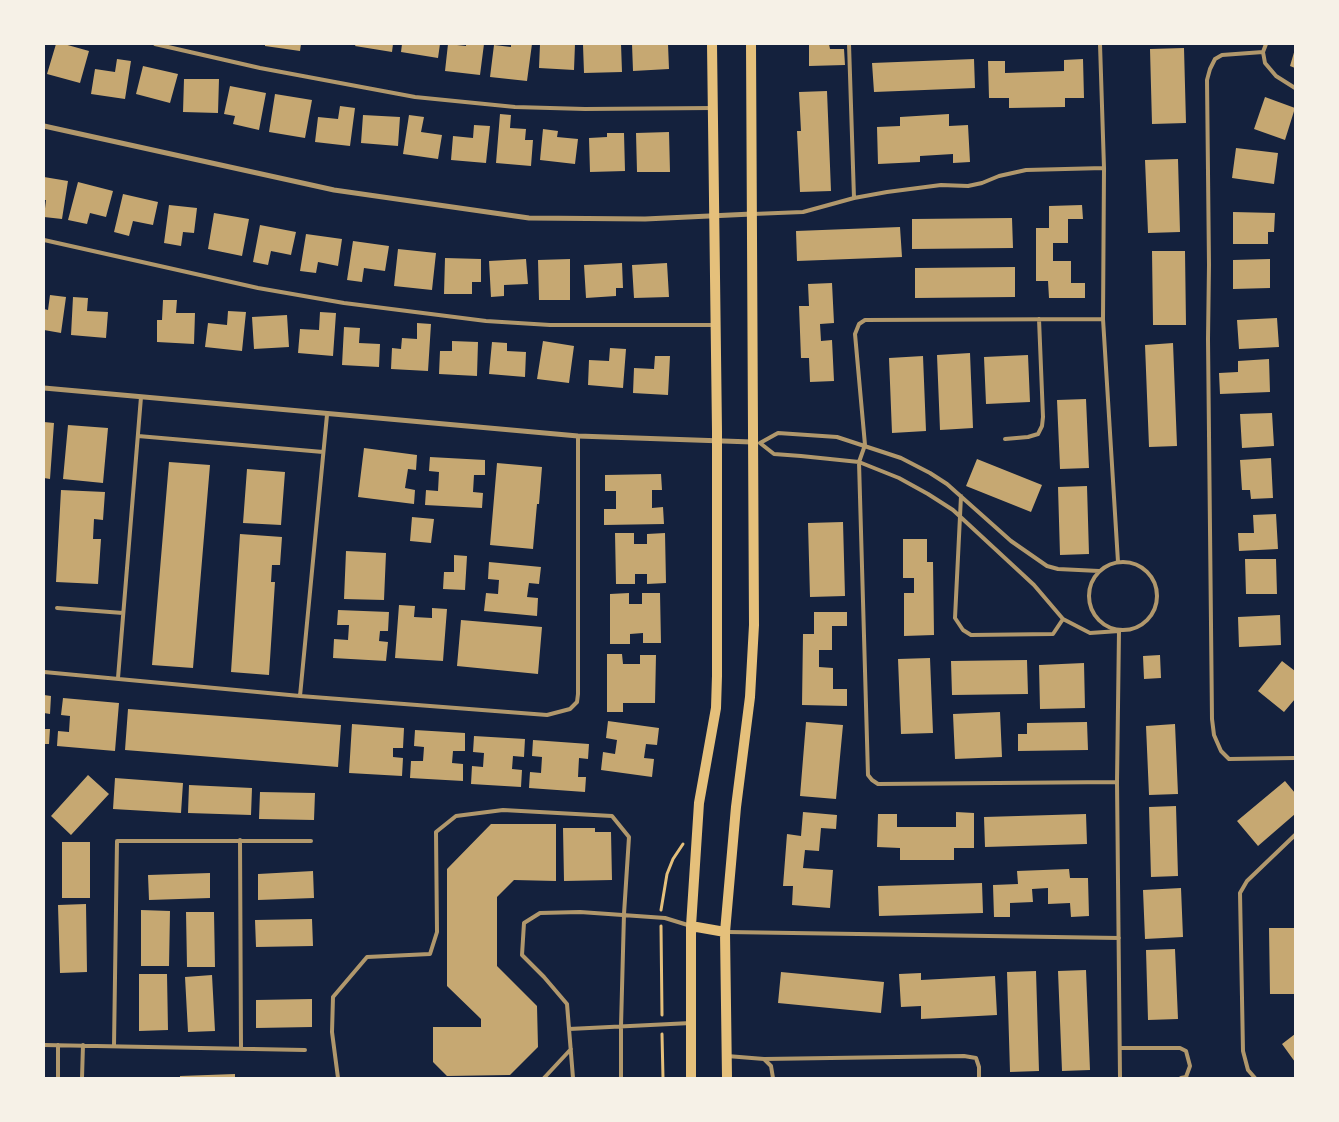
<!DOCTYPE html>
<style>
body{margin:0}
#map{position:relative;width:1339px;height:1122px;overflow:hidden;background:#14213d;font-family:Merriweather,serif}
canvas{display:block}
.frame{position:absolute;inset:0;border:45px solid #f6f1e7;pointer-events:none}
</style>
<div id="map">
<canvas width="1339" height="1122"></canvas>
<div class="frame"></div>
</div>
<script>
const ctx = document.querySelector('canvas').getContext('2d');
ctx.lineJoin = 'round';
function fillPath(path, color) { ctx.fillStyle = color; ctx.fill(path, 'evenodd'); }
const poly = rows => new Path2D(rows.map(r => 'M' + r).join(''));
function strokePath(path, color, width, dash) { ctx.strokeStyle = color; ctx.lineWidth = width; ctx.lineCap = dash ? 'butt' : 'round'; ctx.setLineDash(dash || []); ctx.stroke(path); }
fillPath(poly([
 [56,44,64,44,89,51,80,83,47,74],
 [265,44,301,44,300,51,265,46],
 [356,44,393,44,392,52,355,46],
 [402,44,440,44,438,58,401,52],
 [448,44,466,46,466,44,484,44,480,75,445,71],
 [511,44,532,44,527,81,490,77,494,45,511,47],
 [540,44,575,44,574,70,539,68],
 [621,44,622,72,584,73,583,45],
 [632,44,668,44,669,69,633,71],
 [809,44,829,44,830,49,844,49,845,65,809,66],
 [1184,48,1186,123,1152,124,1150,49],
 [1295,49,1295,68,1290,66],
 [117,59,131,61,125,99,91,94,95,69,115,72],
 [974,59,975,88,874,92,872,63],
 [1083,59,1084,98,1065,98,1065,107,1009,108,1009,98,989,98,988,61,1005,61,1005,73,1064,71,1064,60],
 [143,66,178,74,170,103,136,94],
 [184,79,219,79,218,113,183,112],
 [230,86,266,93,259,130,233,124,235,116,224,114],
 [827,91,831,191,800,192,797,131,801,131,799,92],
 [275,94,312,100,305,138,269,132],
 [1265,97,1295,108,1285,140,1254,129],
 [340,106,355,108,350,146,315,142,318,117,338,119],
 [500,114,511,115,510,128,526,129,525,140,533,140,531,166,496,163],
 [949,114,949,126,968,125,970,162,953,163,953,154,920,156,920,162,878,164,877,127,900,126,900,117],
 [363,115,400,117,398,146,361,143],
 [409,115,424,117,421,132,442,135,438,159,403,154],
 [474,125,490,126,486,163,451,160,453,136,473,138],
 [543,129,558,131,557,137,578,139,575,164,540,160],
 [669,132,670,172,637,172,636,133],
 [607,133,624,133,625,171,590,172,589,138,607,137],
 [1236,148,1278,153,1274,184,1232,178],
 [1178,159,1180,232,1148,233,1145,160],
 [44,177,68,181,62,219,44,217,46,200,44,200],
 [78,182,113,191,106,217,90,213,87,224,68,220],
 [123,194,158,202,153,225,133,221,129,236,114,232],
 [169,205,197,208,194,233,183,232,181,246,164,243],
 [1082,205,1083,219,1068,219,1068,243,1053,243,1053,261,1071,261,1071,283,1085,283,1085,298,1049,298,1048,281,1036,281,1036,228,1049,228,1049,206],
 [1233,212,1275,213,1274,232,1268,232,1268,244,1233,244],
 [214,213,249,219,242,256,208,249],
 [1012,218,1013,248,912,249,912,219],
 [260,225,296,232,291,255,271,251,268,265,253,262],
 [900,227,902,257,797,261,796,231],
 [306,234,342,239,338,266,318,262,316,273,300,271],
 [353,241,389,246,385,271,364,268,362,282,347,280],
 [398,249,436,253,432,290,394,286],
 [1152,251,1185,251,1186,325,1153,325],
 [445,258,481,259,481,282,472,282,472,294,444,294],
 [526,259,528,284,504,285,504,296,491,297,489,261],
 [570,259,570,300,539,300,538,260],
 [1270,259,1270,288,1233,289,1233,260],
 [622,263,623,288,616,288,616,296,586,298,584,265],
 [667,263,669,297,634,298,632,265],
 [1015,267,1015,297,915,298,915,268],
 [832,283,834,323,820,324,821,341,832,340,834,381,810,382,809,358,801,358,799,306,809,306,808,284],
 [50,295,66,297,61,333,44,330,44,309,48,310],
 [73,297,88,298,87,311,108,312,106,338,71,335],
 [163,300,177,300,176,313,195,313,194,344,157,342,157,320,162,320],
 [228,311,246,312,242,351,205,347,208,323,227,325],
 [320,312,336,313,333,356,298,353,300,329,319,330],
 [287,315,289,347,254,349,252,317],
 [1277,318,1279,347,1239,349,1237,320],
 [417,323,431,324,428,371,391,369,392,348,401,349,402,338,417,339],
 [344,327,360,328,359,343,380,344,379,367,342,365],
 [452,341,478,342,477,376,439,374,440,351,452,351],
 [543,341,574,346,569,383,537,379],
 [492,342,507,343,507,351,526,352,525,377,489,374],
 [1173,343,1177,446,1149,447,1145,345],
 [610,348,626,349,623,388,588,385,589,360,609,361],
 [970,353,973,428,940,430,937,355],
 [1028,355,1030,402,986,404,984,357],
 [655,356,670,356,668,395,633,393,634,368,654,369],
 [923,356,926,431,892,433,889,358],
 [1269,359,1270,392,1220,394,1219,373,1238,372,1238,361],
 [1086,399,1089,468,1060,469,1057,400],
 [1272,413,1274,446,1242,448,1240,414],
 [44,422,54,423,50,479,44,478],
 [68,425,108,428,103,483,63,479],
 [364,448,417,455,416,470,408,469,405,488,415,490,414,504,358,497],
 [430,457,485,460,485,475,474,475,473,492,483,493,482,508,425,505,426,490,438,491,439,472,429,471],
 [1271,458,1273,498,1251,499,1250,490,1242,490,1240,460],
 [977,459,1042,485,1031,512,966,486],
 [169,462,210,465,193,668,152,665],
 [497,463,542,467,539,504,537,504,533,549,490,545],
 [247,469,285,472,281,525,243,523],
 [661,474,662,490,652,490,652,508,663,507,664,524,604,525,604,509,616,509,616,491,605,491,605,475],
 [1087,486,1089,554,1060,555,1058,487],
 [61,490,105,492,103,520,94,519,93,539,101,539,98,584,56,582],
 [1276,514,1278,549,1239,551,1238,533,1254,533,1253,515],
 [412,517,434,519,431,543,410,541],
 [843,522,845,596,810,597,808,523],
 [615,533,634,533,634,544,647,544,647,534,665,533,666,583,647,584,647,574,635,574,635,584,616,584],
 [240,534,282,537,280,565,272,565,271,582,275,582,269,675,231,672],
 [903,539,927,539,927,562,933,562,934,635,904,636,904,593,914,593,914,578,903,578],
 [346,551,386,553,384,600,344,599],
 [454,555,467,556,465,590,443,589,444,572,454,572],
 [1245,559,1276,559,1277,594,1246,594],
 [489,562,541,567,539,584,529,583,527,597,538,598,537,616,484,611,486,593,498,594,499,580,488,579],
 [629,593,629,604,642,604,642,593,660,593,661,643,643,643,643,633,630,634,630,644,610,644,610,594],
 [399,605,415,606,414,617,432,618,432,608,447,609,443,661,395,658],
 [338,610,389,612,388,631,380,631,379,641,388,642,386,661,333,658,334,639,348,640,349,625,337,625],
 [814,612,847,612,847,626,832,626,832,650,819,650,819,667,833,668,833,689,847,689,847,706,802,705,803,634,814,634],
 [1280,615,1281,645,1239,647,1238,617],
 [461,620,542,627,538,674,457,666],
 [607,654,622,654,623,664,640,664,640,655,656,655,655,703,623,703,623,712,607,712],
 [1160,655,1161,678,1144,679,1143,656],
 [930,658,933,733,901,734,898,659],
 [1027,660,1028,694,952,695,951,661],
 [1282,661,1295,671,1295,699,1284,712,1258,691],
 [1084,663,1085,708,1040,709,1039,665],
 [44,695,51,696,50,714,44,713],
 [63,698,119,703,115,751,57,746,58,731,69,732,70,716,61,715],
 [128,709,341,725,338,767,125,750],
 [1000,712,1002,757,955,759,953,714],
 [608,721,659,728,657,745,646,744,644,758,654,759,652,777,601,770,603,752,615,754,617,740,606,738],
 [806,722,843,725,836,799,800,796],
 [1087,722,1088,750,1018,751,1018,734,1027,734,1027,723],
 [352,724,404,728,403,748,393,748,393,757,403,758,402,776,349,773],
 [1175,724,1178,794,1149,795,1146,726],
 [44,729,50,729,49,744,44,744],
 [415,730,465,733,465,751,453,751,452,763,463,764,463,781,410,778,411,761,423,761,424,747,414,746],
 [474,736,525,739,524,757,513,756,512,769,522,770,521,787,471,784,472,766,483,767,484,753,473,752],
 [533,740,589,744,588,759,579,758,578,777,586,777,585,792,529,788,530,772,541,773,542,757,532,756],
 [88,775,109,794,71,835,51,816],
 [115,778,183,783,181,813,113,809],
 [1285,781,1295,793,1295,814,1258,846,1237,821],
 [189,785,252,788,251,815,188,813],
 [260,792,315,793,314,820,259,819],
 [1176,806,1178,876,1151,877,1149,807],
 [803,812,837,815,836,829,821,828,819,851,805,850,803,868,833,870,830,908,792,905,793,886,783,886,787,834,801,836],
 [956,812,974,813,974,848,954,848,954,860,900,860,900,848,877,847,878,814,897,814,897,827,956,827],
 [1086,814,1087,844,985,847,984,817],
 [491,824,556,824,556,881,514,880,497,897,497,966,537,1006,538,1047,510,1075,447,1076,433,1062,433,1027,481,1027,481,1019,447,986,447,869],
 [563,828,595,828,595,832,611,832,612,880,564,881],
 [62,842,90,842,90,898,62,898],
 [1069,869,1070,878,1088,878,1089,916,1071,917,1070,903,1048,904,1048,888,1032,889,1033,902,1010,903,1010,917,994,917,993,885,1018,884,1017,871],
 [313,871,314,898,258,900,258,874],
 [210,873,210,898,149,900,148,875],
 [982,883,983,913,879,916,878,886],
 [1181,888,1183,937,1145,939,1143,890],
 [86,904,87,972,60,973,58,905],
 [141,910,170,911,169,966,141,966],
 [186,912,214,912,215,967,187,967],
 [312,919,313,946,256,947,255,920],
 [1269,928,1295,928,1295,994,1270,994],
 [1175,949,1178,1019,1148,1020,1146,950],
 [1086,970,1090,1070,1062,1071,1058,971],
 [1036,971,1039,1071,1010,1072,1007,972],
 [781,972,884,982,881,1013,778,1003],
 [921,973,921,980,995,976,997,1015,921,1019,921,1006,901,1007,899,974],
 [139,974,167,974,168,1030,139,1031],
 [212,975,215,1031,188,1032,185,977],
 [312,999,312,1027,256,1028,256,1000],
 [1295,1034,1295,1062,1282,1044],
 [235,1074,235,1078,180,1078,180,1076]
]), '#c6a872');
strokePath(poly([
 [661,910,667,874,673,859,683,844],
 [661,926,662,1015],
 [662,1034,663,1078]
]), '#e5c07b', 3);
strokePath(poly([
 [155,44,260,68,415,97,515,107,585,109,712,108],
 [849,44,854,198],
 [1100,44,1104,168,1103,319,1118,562],
 [1266,44,1263,52,1265,63,1276,76,1295,88],
 [1263,52,1222,55,1215,59,1210,69,1207,80,1209,265,1208,339,1212,719,1214,735,1221,751,1229,759,1295,758],
 [753,214,803,212,854,198,887,192,941,185,968,186,982,183,999,176,1026,170,1104,168],
 [44,240,258,288,344,303,486,321,550,325,714,325],
 [1103,319,865,320,859,324,855,334,865,445,859,462,868,775,872,780,878,784,1117,782],
 [138,436,323,452],
 [1005,439,1028,437,1038,434,1042,426,1043,417,1039,319],
 [760,443,774,454,801,456,859,462,899,478,928,494,953,510,1034,585,1063,619,1090,633,1119,631,1117,782,1120,1078],
 [760,443,778,433,837,437,901,458,930,473,947,484,1011,541,1047,566,1058,569,1099,571],
 [961,496,955,618,963,630,971,635,1053,634,1063,619],
 '1089 596a34 34 0 1 1 68 0a34 34 0 1 1-68 0Z',
 [57,608,123,613],
 [44,672,300,696,547,715,570,709,577,702,578,694,578,436],
 [118,678,141,397],
 [300,696,327,415],
 [240,840,241,1048],
 [727,932,1119,938],
 [569,1029,691,1023],
 [44,1045,305,1050],
 [114,1046,117,841,311,841],
 [1120,1048,1180,1048,1186,1051,1190,1066,1186,1077,1181,1078],
 [727,1056,764,1059,771,1066,773,1078],
 [764,1059,964,1056,976,1058,979,1067,979,1078],
 [58,1078,58,1045],
 [82,1078,83,1045],
 [338,1078,332,1032,333,997,367,957,430,954,437,932,436,832,456,816,503,810,612,816,629,837,624,914,621,1026,621,1078],
 [544,1078,571,1049],
 [573,1078,567,1004,544,977,522,955,524,923,540,913,580,912,665,918,691,926],
 [1255,1078,1248,1070,1243,1051,1240,893,1247,881,1295,835]
]), '#b1986c', 4);
strokePath(poly([
 [44,126,334,190,529,218,645,219,752,214],
 [44,388,578,436,752,442]
]), '#b1986c', 5);
strokePath(poly([
 [691,926,725,932],
 [691,1078,691,926,699,803,716,708,717,676,717,431,712,44],
 [727,1078,725,932,736,807,750,697,754,625,751,44]
]), '#e5c07b', 10);
</script>
